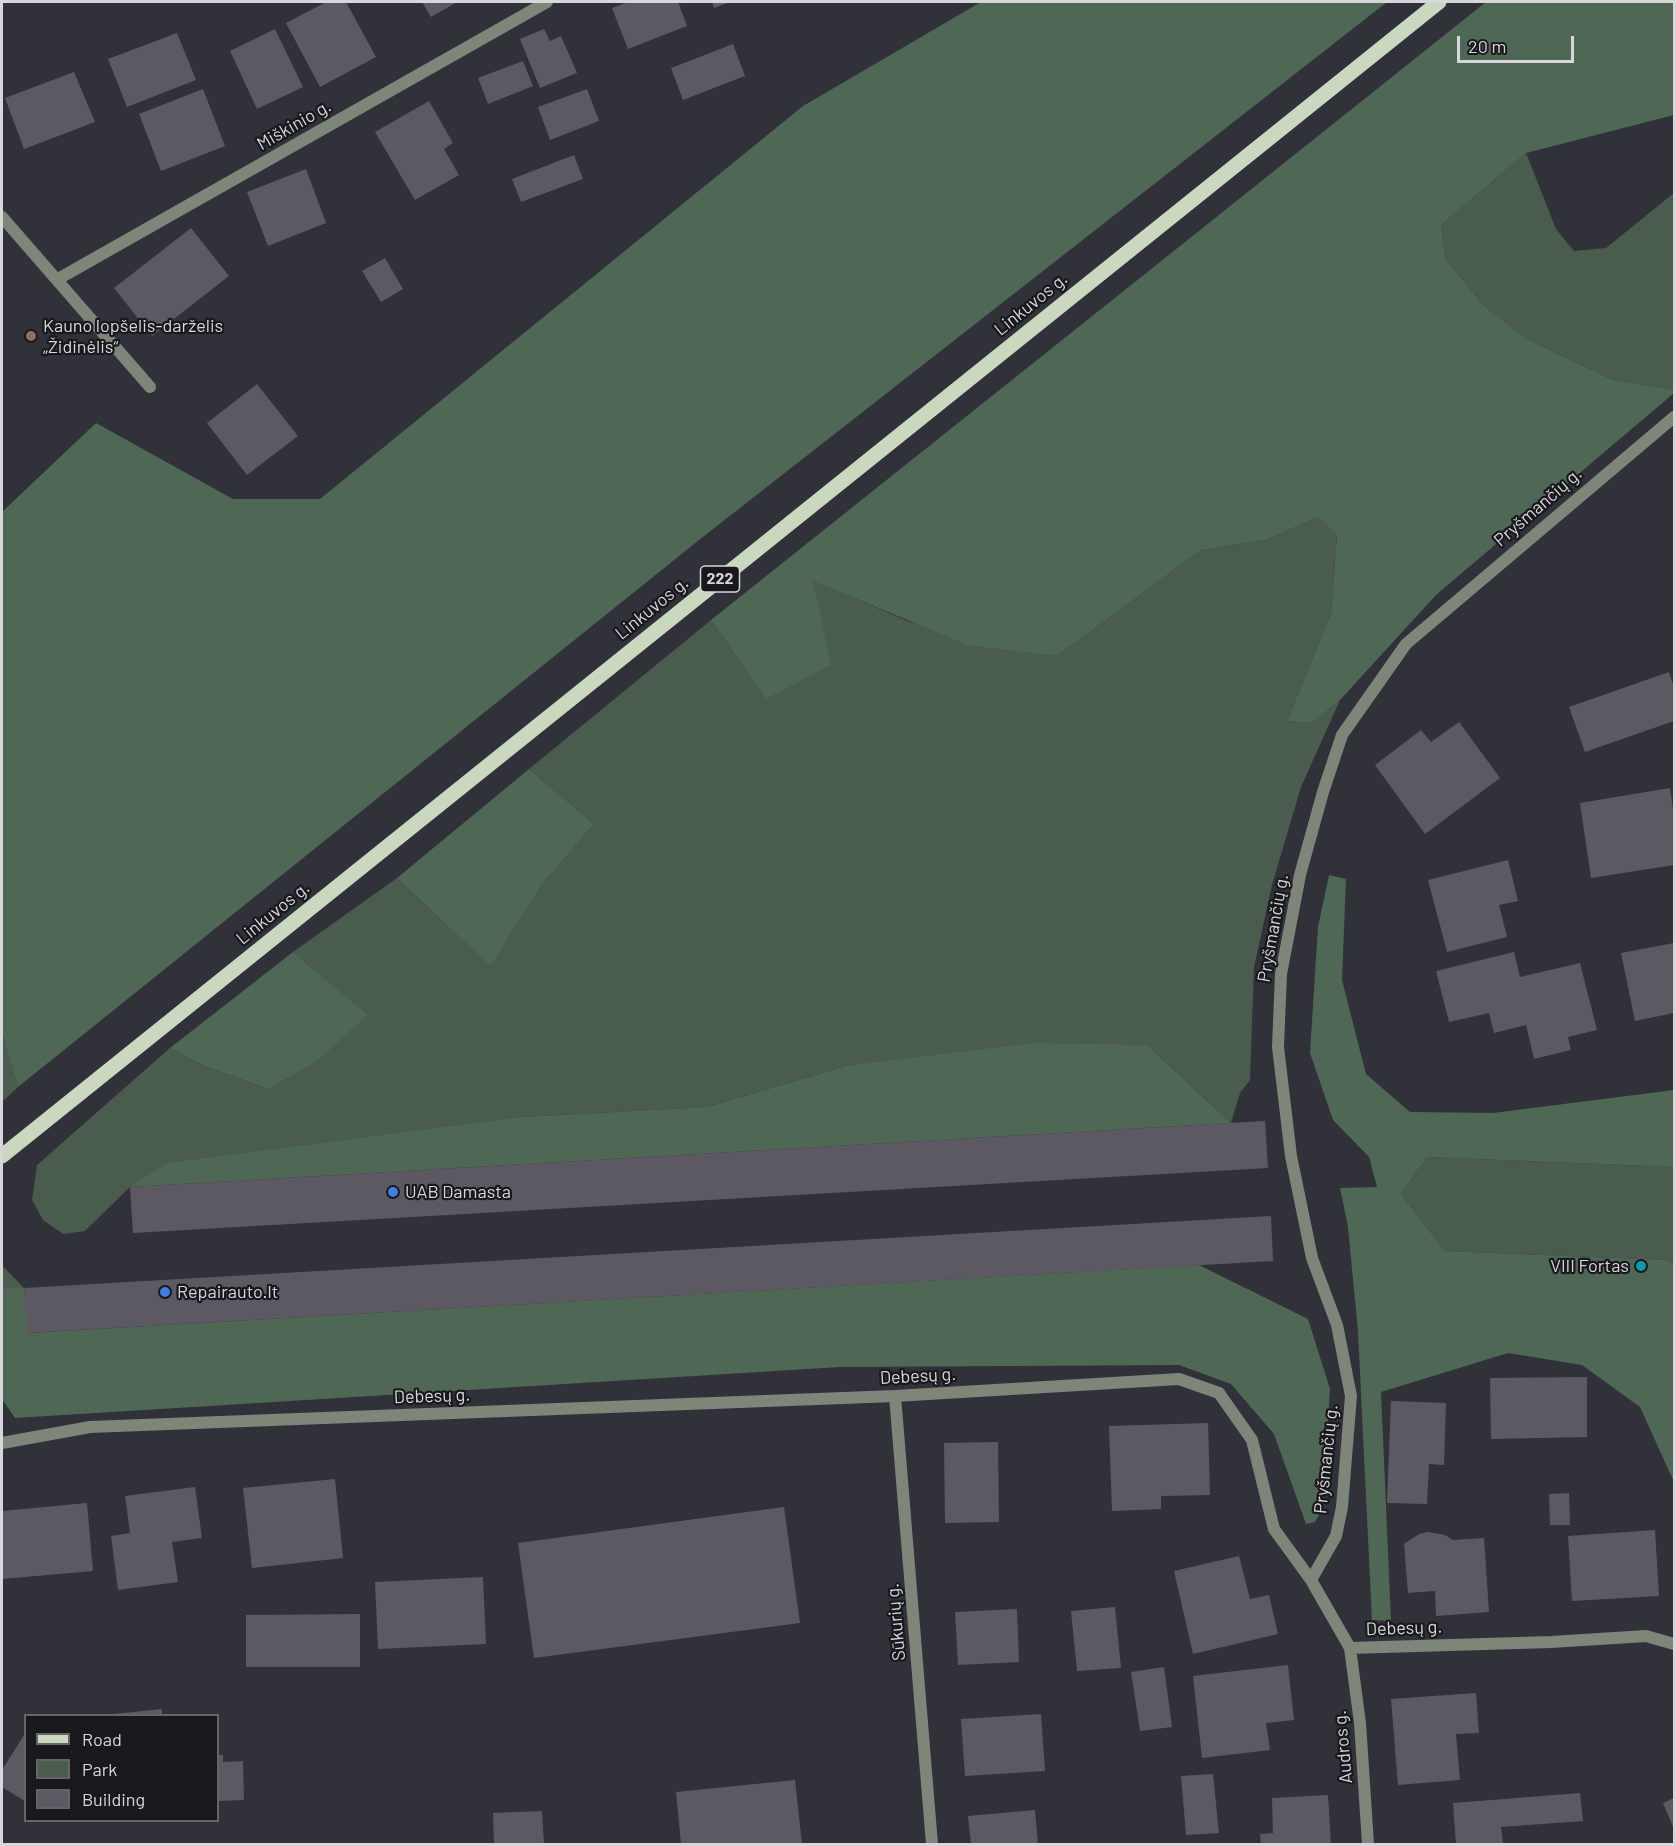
<!DOCTYPE html>
<meta charset="utf-8">
<style>
body{margin:0}
#map{position:relative;width:1676px;height:1846px;overflow:hidden;background:#303139;font-family:Barlow,sans-serif}
canvas{display:block}
.frame{position:absolute;inset:0;border:3px solid #d6d6db;pointer-events:none}
.legend{position:absolute;left:24px;top:1714px;width:195px;height:108px;box-sizing:border-box;background:#19191d;border:2px solid #656569;margin:0;padding:8px 10px;list-style:none;font-size:18px;color:#d6d6db}
.legend li{display:flex;align-items:center;gap:12px;height:30px}
.legend b{width:30px;border:2px solid #656569}
.scale{position:absolute;left:1457px;top:36px;width:117px;height:27px;box-sizing:border-box;border:3px solid #d6d6db;border-top:0;padding-left:8px;font-size:18px;line-height:21px;white-space:nowrap;color:#d6d6db;-webkit-text-stroke:4px #19191d;paint-order:stroke}
</style>
<div id="map">
<canvas width="1676" height="1846"></canvas>
<div class="frame"></div>
<ul class="legend">
<li><b style="height:8px;background:#cad8bf"></b>Road</li>
<li><b style="height:16px;background:#4a5c4e"></b>Park</li>
<li><b style="height:16px;background:#5d5962"></b>Building</li>
</ul>
<div class="scale">20 m</div>
</div>
<script>
const ctx = document.querySelector('canvas').getContext('2d');
ctx.lineJoin = 'round';
function fillPath(path, color) { ctx.fillStyle = color; ctx.fill(path, 'evenodd'); }
const poly = rows => new Path2D(rows.map(r => 'M' + r).join(''));
function strokePath(path, color, width, dash) { ctx.strokeStyle = color; ctx.lineWidth = width; ctx.lineCap = dash ? 'butt' : 'round'; ctx.setLineDash(dash || []); ctx.stroke(path); }
function drawText(font, color, halo, rows, align = 'center') {
  ctx.font = font + ' Barlow,sans-serif'; ctx.lineWidth = 4.5; ctx.setLineDash([]); ctx.textBaseline = 'middle'; ctx.strokeStyle = halo; ctx.fillStyle = color; for (const [text, x, y, turn = 0] of rows) {
    ctx.save(); ctx.translate(x, y); ctx.rotate((+turn || 0) * Math.PI / 180); ctx.textAlign = isNaN(turn) ? turn : align; if (halo) ctx.strokeText(text, 0, 0); ctx.fillText(text, 0, 0); ctx.restore();
  }
}
fillPath(poly([
 [1526,153,1556,229,1574,251,1606,248,1674,193,1674,390,1611,379,1527,339,1483,305,1445,258,1441,225],
 [1318,517,1337,533,1331,613,1287,721,1312,723,1340,700,1301,787,1272,885,1254,967,1250,1080,1240,1093,1231,1123,1147,1045,846,1066,707,1107,522,1117,130,1187,85,1231,63,1234,43,1220,32,1200,37,1165,170,1048,204,1066,269,1089,318,1061,366,1015,293,952,397,878,489,965,541,886,594,824,529,769,711,620,766,699,812,580,910,622,1057,656,1201,550,1266,540],
 [2,1033,18,1087,2,1102],
 [1427,1157,1674,1167,1674,1265,1666,1260,1445,1251,1401,1194],
 [2,1265,24,1288,2,1288]
]), '#4a5c4e');
fillPath(poly([
 [981,2,1387,2,699,540,18,1087,2,1033,2,512,96,423,233,499,320,499,803,106],
 [1486,2,1674,2,1674,115,1526,153,1441,225,1445,258,1483,305,1527,339,1611,379,1674,390,1674,393,1436,595,1340,700,1312,723,1287,721,1331,613,1337,534,1318,517,1266,540,1201,550,1057,656,968,645,813,581,831,665,766,699,711,620],
 [529,769,594,824,541,886,490,966,397,878],
 [1329,875,1346,879,1342,980,1366,1074,1410,1112,1493,1113,1674,1090,1674,1167,1427,1157,1401,1194,1445,1251,1666,1260,1674,1265,1674,1482,1640,1407,1582,1365,1508,1353,1381,1392,1391,1621,1372,1620,1358,1332,1348,1227,1340,1188,1377,1187,1369,1157,1333,1120,1310,1053,1318,927],
 [293,952,367,1015,318,1061,269,1089,204,1066,170,1048],
 [1033,1043,1147,1045,1231,1123,130,1187,168,1163,522,1117,707,1107,846,1066],
 [1199,1265,1308,1319,1330,1389,1322,1509,1315,1522,1306,1524,1274,1434,1231,1384,1179,1365,840,1367,15,1418,2,1399,2,1288,24,1288,28,1333]
]), '#4f6855');
fillPath(poly([
 [326,2,346,2,376,57,320,87,286,23],
 [422,2,457,2,431,17],
 [628,2,678,2,687,26,628,49,612,8],
 [712,2,730,2,714,8],
 [275,29,303,87,257,109,230,51],
 [544,29,550,41,561,36,577,73,540,88,520,39],
 [177,33,196,80,127,107,108,59],
 [733,44,745,76,683,100,671,68],
 [523,61,533,86,488,104,478,78],
 [74,72,95,122,24,149,5,98],
 [203,89,225,146,161,171,139,114],
 [587,89,599,121,550,140,538,107],
 [429,101,453,143,444,149,459,175,415,200,375,132],
 [574,155,583,179,521,202,512,179],
 [306,169,326,223,268,246,247,192],
 [191,228,229,276,152,336,114,288],
 [385,258,403,289,381,302,362,271],
 [257,384,298,436,247,475,207,423],
 [1669,672,1674,687,1674,721,1585,752,1569,707],
 [1459,722,1500,778,1425,834,1375,765,1421,730,1431,742],
 [1670,788,1674,816,1674,865,1591,878,1580,803],
 [1508,860,1518,901,1499,905,1507,937,1447,952,1428,880],
 [1674,943,1674,1013,1635,1021,1621,953],
 [1514,952,1520,977,1580,963,1597,1030,1568,1037,1571,1050,1534,1059,1526,1025,1494,1033,1489,1013,1449,1022,1436,971],
 [1265,1121,1268,1168,133,1233,130,1187],
 [1271,1216,1273,1261,27,1333,24,1288],
 [1587,1377,1587,1437,1491,1439,1490,1378],
 [1391,1401,1446,1403,1444,1465,1429,1464,1427,1504,1387,1503],
 [1208,1423,1210,1495,1161,1496,1161,1509,1112,1511,1109,1426],
 [998,1442,999,1522,945,1523,944,1443],
 [335,1479,343,1558,252,1568,243,1488],
 [195,1487,202,1538,172,1542,178,1582,118,1590,111,1536,130,1533,125,1496],
 [1569,1493,1570,1525,1550,1525,1549,1494],
 [87,1503,93,1571,2,1579,2,1511],
 [784,1507,800,1623,534,1658,518,1543],
 [1655,1530,1659,1596,1572,1601,1568,1536],
 [1428,1532,1445,1535,1453,1540,1484,1538,1489,1612,1436,1616,1435,1591,1408,1593,1404,1544,1419,1534],
 [1239,1556,1250,1599,1269,1595,1278,1634,1193,1654,1174,1571],
 [483,1577,486,1644,378,1649,375,1582],
 [1115,1607,1121,1668,1077,1671,1071,1611],
 [1017,1609,1019,1662,958,1665,955,1612],
 [360,1614,360,1667,246,1667,246,1615],
 [1288,1665,1294,1720,1266,1723,1270,1750,1202,1758,1193,1676],
 [1164,1667,1172,1727,1140,1731,1131,1672],
 [1476,1693,1479,1733,1456,1734,1460,1780,1398,1785,1391,1699],
 [162,1709,162,1716,113,1716,113,1714],
 [1041,1714,1045,1771,965,1776,961,1719],
 [26,1732,26,1802,2,1787,2,1770],
 [218,1755,223,1755,223,1762,243,1761,244,1800,218,1801],
 [1213,1774,1219,1833,1186,1835,1181,1776],
 [795,1780,802,1844,681,1844,676,1792],
 [1580,1793,1583,1821,1501,1827,1503,1844,1456,1844,1453,1803],
 [1328,1795,1331,1844,1261,1844,1260,1834,1273,1833,1272,1798],
 [1674,1798,1674,1829,1663,1803],
 [1035,1810,1038,1844,971,1844,968,1816],
 [542,1811,544,1844,494,1844,493,1813]
]), '#5d5962');
strokePath(poly([
 [2,217,150,387],
 [58,279,547,2],
 [895,1396,932,1844],
 [2,1443,90,1427,895,1396,1179,1379,1219,1393,1252,1440,1274,1529,1311,1580,1350,1648,1551,1642,1646,1636,1674,1644],
 [1311,1580,1336,1536,1342,1507,1351,1396,1337,1325,1312,1258,1291,1156,1278,1047,1281,974,1300,875,1323,792,1342,735,1406,644,1674,417],
 [1350,1648,1360,1723,1368,1844]
]), '#7e8579', 12);
strokePath(poly([
 [2,1156,1439,2]
]), '#cad8bf', 15);
for (const [x, y, r, color] of [
 [31,336,6,"#8d6e63"],
 [393,1192,6,"#3f7fe0"],
 [1641,1266,6,"#0f9aa8"],
 [165,1292,6,"#3f7fe0"]
]) { const dot = new Path2D(); dot.arc(x, y, r, 0, 2 * Math.PI); ctx.fillStyle = color; ctx.fill(dot); strokePath(dot, '#19191d', 2); }
for (const [x, y, w] of [
 [720,579,39]
]) { const box = new Path2D(); box.roundRect(x - w / 2, y - 13, w, 26, 4.5); ctx.fillStyle = '#19191d'; ctx.fill(box); strokePath(box, '#d6d6db', 1.5); }
drawText('bold 16px', '#d6d6db', null, [
 ["222",720,579]
]);
drawText('18px', '#d6d6db', '#19191d', [
 ["Miškinio g.",294,125,-30],
 ["Linkuvos g.",1031,304,-39],
 ["Pryšmančių g.",1538,507,-41],
 ["Linkuvos g.",652,608,-39],
 ["Linkuvos g.",273,913,-39],
 ["Pryšmančių g.",1273,928,-80],
 ["Debesų g.",918,1376,-3],
 ["Debesų g.",432,1396,-2],
 ["Pryšmančių g.",1326,1459,-84],
 ["Sūkurių g.",896,1622,-95],
 ["Debesų g.",1404,1628,-2],
 ["Audros g.",1343,1747,-95]
]);
drawText('18px', '#d6d6db', '#19191d', [
 ["Kauno lopšelis-darželis",43,326],
 ["„Židinėlis“",43,347],
 ["UAB Damasta",405,1192],
 ["VIII Fortas",1629,1266,"right"],
 ["Repairauto.lt",177,1292]
], 'left');
</script>
